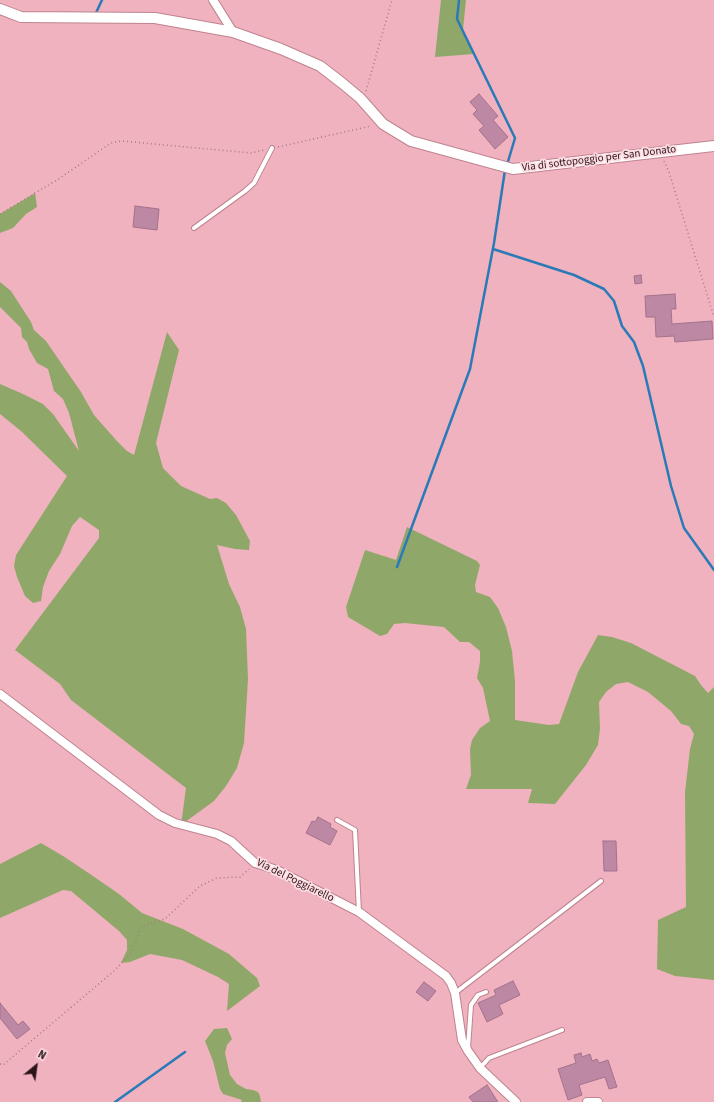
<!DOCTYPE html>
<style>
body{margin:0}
#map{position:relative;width:714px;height:1102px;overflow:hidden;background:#f0b2be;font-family:"Source Sans 3",sans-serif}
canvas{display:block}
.north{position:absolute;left:16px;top:1046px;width:40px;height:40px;-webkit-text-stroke:3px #fddce2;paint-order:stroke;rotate:29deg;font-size:11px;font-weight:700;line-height:16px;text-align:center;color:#2a1419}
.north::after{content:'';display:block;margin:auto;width:14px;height:18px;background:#2a1419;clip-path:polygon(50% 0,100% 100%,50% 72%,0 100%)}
</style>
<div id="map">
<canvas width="714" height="1102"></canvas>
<div class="north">N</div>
</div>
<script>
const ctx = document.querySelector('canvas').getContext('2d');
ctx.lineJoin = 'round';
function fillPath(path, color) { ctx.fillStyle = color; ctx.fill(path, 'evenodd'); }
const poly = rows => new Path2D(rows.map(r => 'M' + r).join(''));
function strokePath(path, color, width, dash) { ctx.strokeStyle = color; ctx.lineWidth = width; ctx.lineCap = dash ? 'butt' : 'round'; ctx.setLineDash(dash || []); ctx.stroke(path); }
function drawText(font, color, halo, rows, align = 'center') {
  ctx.font = font + ' "Source Sans 3",sans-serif'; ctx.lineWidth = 3.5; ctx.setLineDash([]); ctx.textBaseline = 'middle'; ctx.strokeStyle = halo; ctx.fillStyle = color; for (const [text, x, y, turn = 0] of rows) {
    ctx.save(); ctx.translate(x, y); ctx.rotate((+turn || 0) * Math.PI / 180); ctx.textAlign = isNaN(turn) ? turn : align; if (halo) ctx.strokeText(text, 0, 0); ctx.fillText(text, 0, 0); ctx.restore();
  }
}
fillPath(poly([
 [441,0,466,0,463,30,474,54,435,57],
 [35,193,37,207,26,214,13,228,0,233,0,214],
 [0,282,11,291,31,322,34,330,46,341,81,392,94,415,116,440,127,451,134,455,167,332,179,350,156,443,163,468,181,486,210,499,217,498,226,503,236,515,250,541,249,550,235,549,217,545,229,584,240,607,246,629,248,679,244,743,237,768,226,786,214,801,181,825,186,788,71,700,60,684,15,650,99,538,99,530,80,517,72,526,60,554,49,571,43,587,41,601,33,603,25,596,17,577,14,566,16,555,67,476,21,431,0,414,0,384,23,394,43,404,53,414,79,451,69,413,63,399,54,391,48,369,37,363,29,349,27,342,22,337,21,328,0,307],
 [407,527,477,561,480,565,475,585,476,592,490,597,498,608,506,627,512,651,515,681,515,720,549,725,559,724,578,672,598,635,612,637,631,643,695,676,701,685,708,693,714,687,714,980,675,976,657,969,658,920,686,907,685,792,690,749,694,734,689,726,681,724,671,711,648,692,628,682,616,684,606,692,599,702,600,729,598,745,586,765,555,804,528,803,532,789,466,789,471,775,470,749,472,740,480,728,490,721,483,688,477,678,480,662,480,651,469,642,460,642,444,627,405,623,394,624,387,634,380,636,348,617,346,607,365,550,396,560],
 [41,843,63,856,90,874,119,894,142,913,183,929,229,954,257,978,260,986,227,1011,229,984,218,977,182,960,150,954,130,962,121,963,127,950,127,940,119,931,71,891,63,890,0,918,0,864],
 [227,1028,232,1039,227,1045,225,1053,230,1075,237,1084,246,1089,253,1090,258,1092,260,1096,261,1102,241,1102,242,1100,223,1094,220,1089,213,1061,205,1041,214,1029]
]), '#8fa869');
strokePath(poly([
 [459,0,457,19,515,138,507,165],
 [95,15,102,0],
 [493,249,574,275,604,289,614,301,622,326,634,342,643,366,671,486,684,528,714,570],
 [397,567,470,369,494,243,505,170],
 [115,1102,185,1052]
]), '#2b7ab8', 2.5);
const building = poly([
 [479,94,498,116,493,120,508,137,495,149,479,130,484,126,473,114,477,110,470,102,479,94],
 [135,206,159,209,157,230,133,227,135,206],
 [641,275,642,283,635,284,634,276,641,275],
 [675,294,676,309,671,309,672,324,712,321,713,339,675,342,674,336,656,337,655,317,646,317,645,296,675,294],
 [318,817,331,824,330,827,337,831,330,845,306,833,312,821,315,822,318,817],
 [603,841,616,841,617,871,604,871,603,841],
 [513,981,520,995,499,1005,503,1014,487,1022,478,1003,496,995,494,990,513,981],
 [424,982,436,991,428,1001,416,992,424,982],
 [0,1003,18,1025,23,1021,30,1029,17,1039,0,1018,0,1003],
 [581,1053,582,1057,590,1054,592,1061,597,1059,599,1063,608,1060,617,1087,609,1089,605,1077,579,1085,582,1095,568,1100,558,1069,576,1063,574,1055,581,1053],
 [487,1085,498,1102,473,1102,469,1097,487,1085]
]);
fillPath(building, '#bc88a4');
strokePath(building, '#a4718c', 1);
const service = poly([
 [194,228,245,191,254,183,272,148],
 [337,820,355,830,359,912],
 [455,993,601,881],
 [468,1048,471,1005,478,995,486,992],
 [480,1068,489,1058,562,1030]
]);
const minor = poly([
 [213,0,233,32],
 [0,694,159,815,175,823,217,834,231,841,255,863,277,870,359,912,446,976,451,983,455,993,462,1040,468,1051,480,1068,516,1102],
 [587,1102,598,1102]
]);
const tertiary = poly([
 [0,9,21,17,155,18,233,32,281,49,320,66,342,83,360,98,383,124,411,141,513,169,714,146]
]);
strokePath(service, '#be848f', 6);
strokePath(minor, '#be848f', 10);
strokePath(tertiary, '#be848f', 12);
strokePath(poly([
 [366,91,392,0],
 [278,147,371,126],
 [664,161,669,172,714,317],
 [0,214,57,180,111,143,122,141,251,153,264,150],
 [0,1064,3,1065,114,971,131,953,141,927,165,919,200,886,217,878,240,877,249,869]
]), '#a97983', 1.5, [1, 3]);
strokePath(service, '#fff', 4);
strokePath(minor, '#fff', 8);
strokePath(tertiary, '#fff', 10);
drawText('11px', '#2a1419', '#fddce2', [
 ["Via di sottopoggio per San Donato",599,159,-7],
 ["Via del Poggiarello",295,881,26]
]);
</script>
